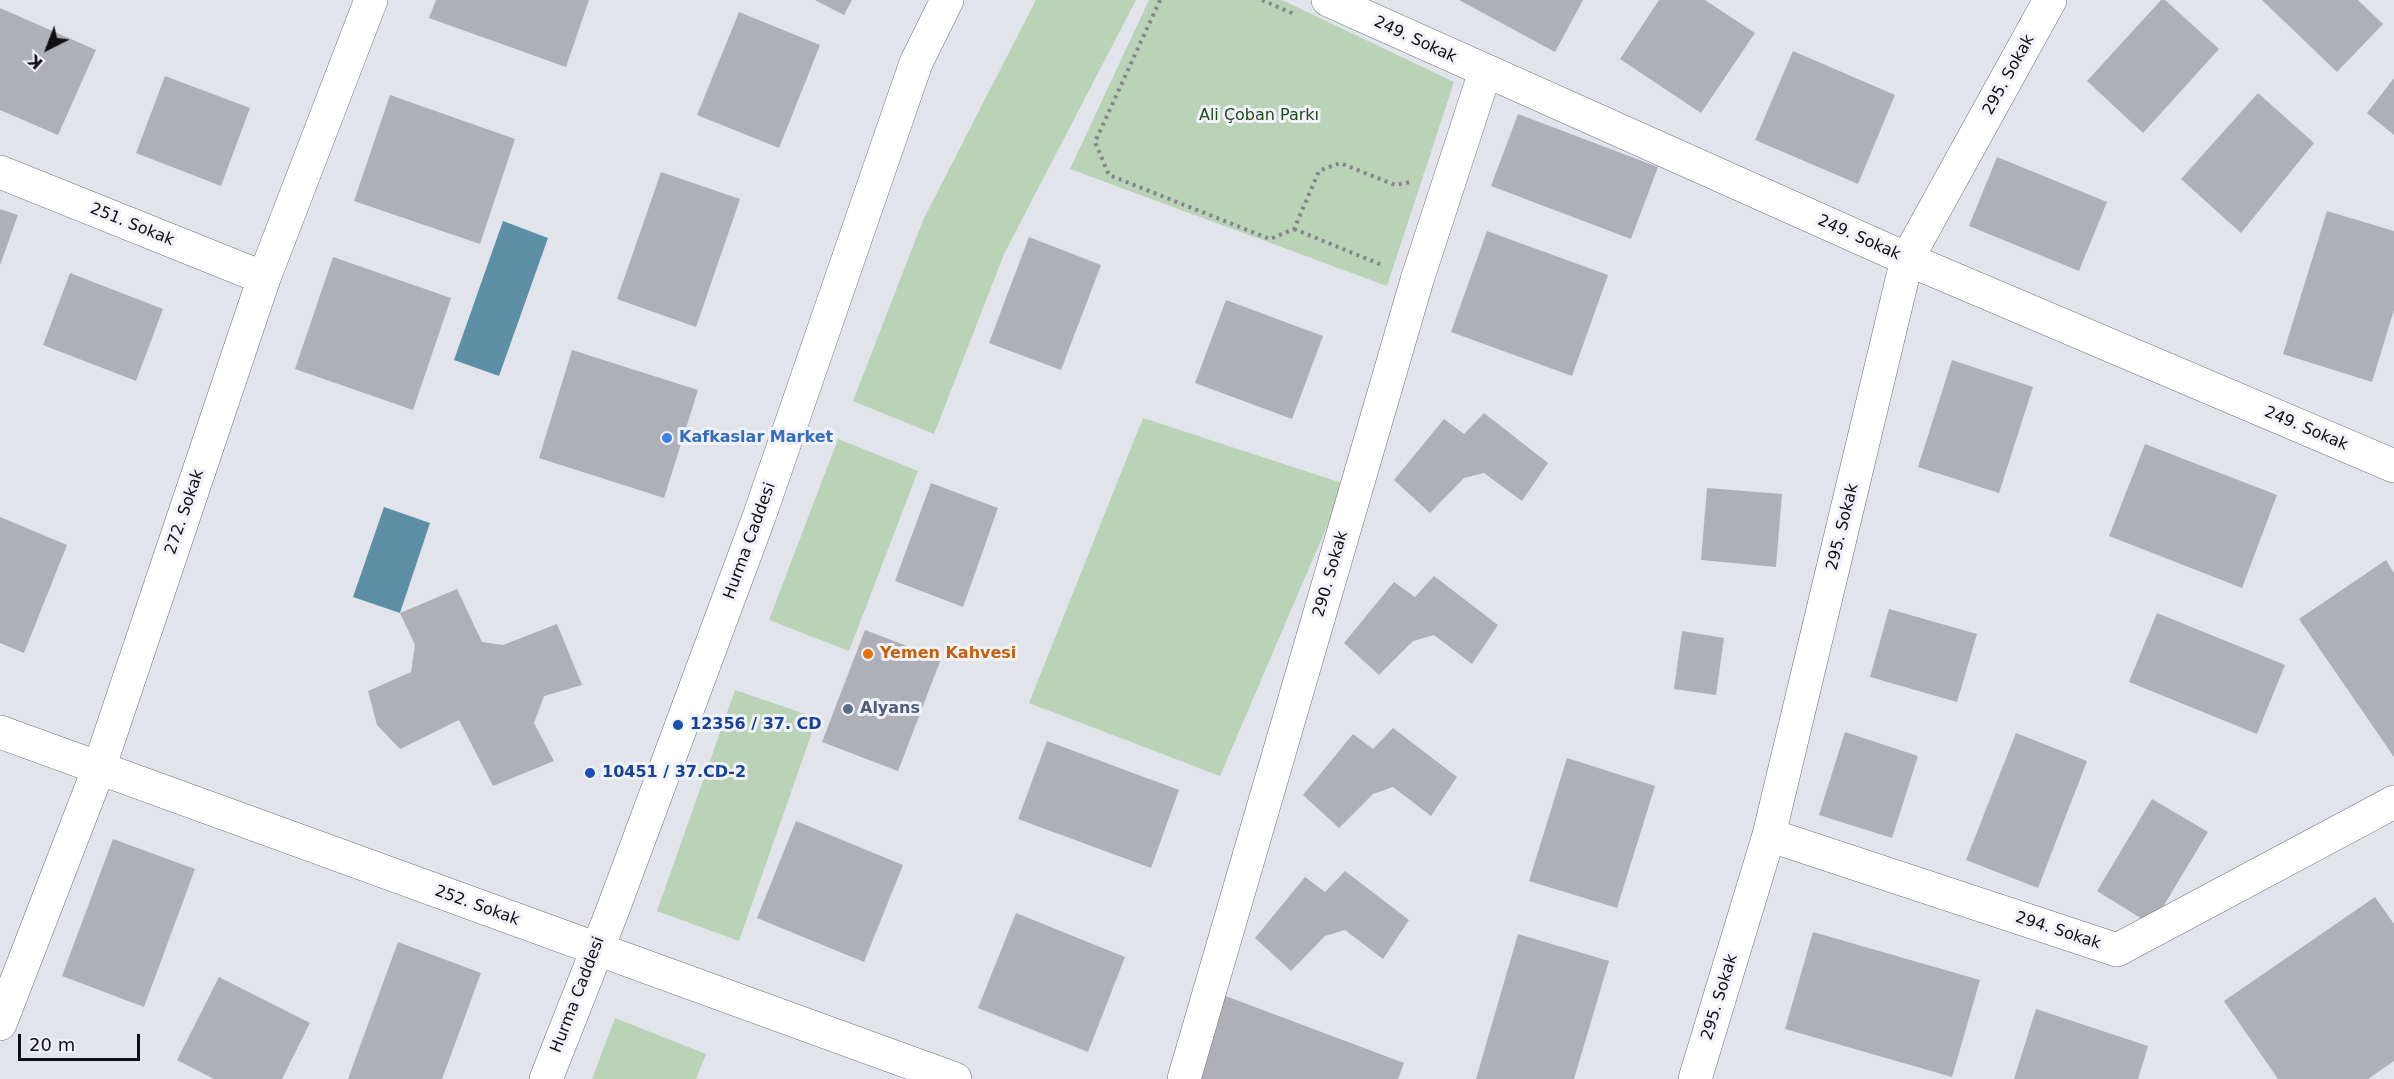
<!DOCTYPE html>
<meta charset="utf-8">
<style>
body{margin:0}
#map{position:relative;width:2394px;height:1079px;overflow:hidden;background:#e2e4eb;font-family:"DejaVu Sans",sans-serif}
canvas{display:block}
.north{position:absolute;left:18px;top:18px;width:60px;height:60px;-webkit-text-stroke:4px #f0f1f9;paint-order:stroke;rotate:222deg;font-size:16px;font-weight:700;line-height:24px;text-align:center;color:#101013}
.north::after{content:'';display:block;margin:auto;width:21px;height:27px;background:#101013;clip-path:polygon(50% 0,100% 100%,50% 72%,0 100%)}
.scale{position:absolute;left:18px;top:1034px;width:122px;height:27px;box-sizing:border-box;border:3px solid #101013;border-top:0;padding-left:8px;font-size:18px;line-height:21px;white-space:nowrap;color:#101013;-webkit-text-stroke:4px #f0f1f9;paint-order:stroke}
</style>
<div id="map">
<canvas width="2394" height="1079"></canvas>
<div class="north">K</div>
<div class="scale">20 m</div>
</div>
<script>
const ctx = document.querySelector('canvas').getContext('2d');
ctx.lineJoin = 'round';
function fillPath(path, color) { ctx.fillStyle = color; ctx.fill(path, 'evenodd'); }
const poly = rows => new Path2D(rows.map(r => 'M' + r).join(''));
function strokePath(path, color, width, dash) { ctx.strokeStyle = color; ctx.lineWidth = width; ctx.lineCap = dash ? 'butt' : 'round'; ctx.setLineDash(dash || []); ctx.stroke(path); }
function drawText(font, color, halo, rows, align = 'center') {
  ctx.font = font + ' "DejaVu Sans",sans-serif'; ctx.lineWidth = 6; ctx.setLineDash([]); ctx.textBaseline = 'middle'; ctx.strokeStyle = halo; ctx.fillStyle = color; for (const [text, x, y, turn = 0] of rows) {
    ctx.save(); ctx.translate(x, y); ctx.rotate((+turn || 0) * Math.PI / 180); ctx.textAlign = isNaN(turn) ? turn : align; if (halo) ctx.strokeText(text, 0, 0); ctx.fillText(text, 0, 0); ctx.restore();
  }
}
fillPath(poly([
 [1036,0,1136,0,1004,254,934,434,853,401,924,218],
 [1149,0,1282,0,1454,82,1387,286,1070,169],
 [1143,418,1345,484,1220,776,1029,703],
 [838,439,918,471,849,651,769,620],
 [735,690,817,718,739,941,657,911],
 [615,1018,706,1054,696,1079,592,1079]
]), '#bad2b6');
fillPath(poly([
 [503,221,548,238,499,376,454,360],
 [384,507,430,523,400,613,353,597]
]), '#5d90a6');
fillPath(poly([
 [436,0,589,0,566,67,429,18],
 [815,0,852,0,844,15],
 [1459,0,1583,0,1555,52],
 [1659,0,1705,0,1755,33,1701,113,1620,59],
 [2161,0,2165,0,2219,49,2143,133,2087,81],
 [2262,0,2358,0,2383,24,2337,72],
 [0,8,96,50,58,135,0,110],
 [739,12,820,45,779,148,697,115],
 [1793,51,1895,95,1858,184,1755,140],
 [165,76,250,108,221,186,136,153],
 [2394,78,2394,135,2367,113],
 [2258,93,2314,143,2241,233,2181,179],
 [390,95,515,139,480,244,354,201],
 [1518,114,1658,167,1631,239,1491,186],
 [1997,157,2107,202,2079,271,1969,226],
 [661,172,740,199,696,327,617,299],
 [0,209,18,215,0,265],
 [2327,211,2394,231,2394,310,2372,382,2283,354],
 [1487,231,1608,275,1572,376,1451,332],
 [1029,237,1101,265,1061,370,989,343],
 [333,257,451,298,413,410,295,369],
 [70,273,163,309,136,381,43,345],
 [1226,300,1323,336,1292,419,1195,383],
 [572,350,698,390,664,498,539,458],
 [1952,360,2033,387,1999,493,1918,467],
 [1484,413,1548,463,1522,501,1484,473,1464,478,1430,513,1394,480,1444,419,1464,434],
 [2145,444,2277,495,2242,588,2109,536],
 [931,483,998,508,963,607,895,581],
 [1707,488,1782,494,1776,567,1701,560],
 [0,517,67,545,24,653,0,643],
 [2386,560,2394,573,2394,757,2299,619],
 [1434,576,1498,625,1472,664,1434,635,1413,641,1379,675,1344,643,1394,582,1415,597],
 [457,589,482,642,503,645,557,624,582,685,544,696,534,723,554,761,493,786,459,720,400,749,377,725,368,691,411,672,415,645,400,613],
 [1889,609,1977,634,1957,702,1870,677],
 [2157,613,2285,665,2257,734,2129,682],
 [865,630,941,659,898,771,822,742],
 [1682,631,1724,638,1716,695,1674,689],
 [1393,728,1457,777,1431,816,1393,787,1373,794,1339,828,1303,795,1353,734,1373,749],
 [1845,732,1918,756,1892,838,1819,815],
 [2016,733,2087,761,2038,888,1966,860],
 [1047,741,1179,790,1151,868,1018,819],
 [1567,758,1655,786,1617,908,1529,881],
 [2152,799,2208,832,2152,925,2097,891],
 [796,821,903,865,864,962,757,918],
 [113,839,195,869,144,1007,62,976],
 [1345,871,1409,920,1383,959,1345,930,1325,936,1291,971,1255,938,1305,877,1325,892],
 [2375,897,2394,924,2394,1061,2368,1079,2278,1079,2224,1001],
 [1016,913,1125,957,1088,1052,978,1008],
 [1813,932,1980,980,1952,1077,1785,1029],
 [1518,934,1609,961,1574,1079,1476,1079],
 [398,942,481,973,442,1079,348,1079],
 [219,977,310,1023,282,1079,214,1079,177,1060],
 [1215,992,1404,1063,1398,1079,1184,1079],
 [2036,1009,2148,1046,2138,1079,2014,1079]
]), '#afb0b7');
const minor = poly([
 [1328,0,1907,259,2394,466],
 [0,172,264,278],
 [0,732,955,1079],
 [1769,835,2117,950,2394,802],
 [0,1024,99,768,264,278,371,0],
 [546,1079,612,912,759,517,916,63,947,0],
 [1184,1079,1417,280,1485,72],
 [1695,1079,1769,835,1907,259,2050,0]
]);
strokePath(minor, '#707178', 34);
strokePath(poly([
 [1160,0,1095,142,1109,175,1270,239,1294,229,1319,171,1340,163,1395,185,1410,182],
 [1262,0,1294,14],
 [1294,229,1382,265]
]), '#84858a', 4, [3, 4.5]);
strokePath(minor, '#fff', 33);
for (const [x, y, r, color] of [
 [667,438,6,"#3f7fe0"],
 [868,654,6,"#e8710a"],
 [848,709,6,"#5c6f8a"],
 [678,725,6,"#1a4fb4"],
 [590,773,6,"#1a4fb4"]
]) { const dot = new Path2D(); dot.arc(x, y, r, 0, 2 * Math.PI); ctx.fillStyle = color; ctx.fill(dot); strokePath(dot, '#f0f1f9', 2); }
drawText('16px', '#101013', '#f0f1f9', [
 ["249. Sokak",1415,40,25],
 ["295. Sokak",2009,75,-61],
 ["251. Sokak",132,225,22],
 ["249. Sokak",1859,238,24],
 ["249. Sokak",2306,429,23],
 ["272. Sokak",185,512,-71],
 ["295. Sokak",1843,527,-76],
 ["Hurma Caddesi",750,541,-70],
 ["290. Sokak",1331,574,-74],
 ["252. Sokak",477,906,20],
 ["294. Sokak",2058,931,18],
 ["Hurma Caddesi",578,995,-69],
 ["295. Sokak",1720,997,-73]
]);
drawText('16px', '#204b18', '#f0f1f9', [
 ["Ali Çoban Parkı",1259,116]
]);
drawText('bold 16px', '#366cbe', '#f0f1f9', [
 ["Kafkaslar Market",679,438]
], 'left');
drawText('bold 16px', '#c56008', '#f0f1f9', [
 ["Yemen Kahvesi",880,654]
], 'left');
drawText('bold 16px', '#4e5e75', '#f0f1f9', [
 ["Alyans",860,709]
], 'left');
drawText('bold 16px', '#164399', '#f0f1f9', [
 ["12356 / 37. CD",690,725],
 ["10451 / 37.CD-2",602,773]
], 'left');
</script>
